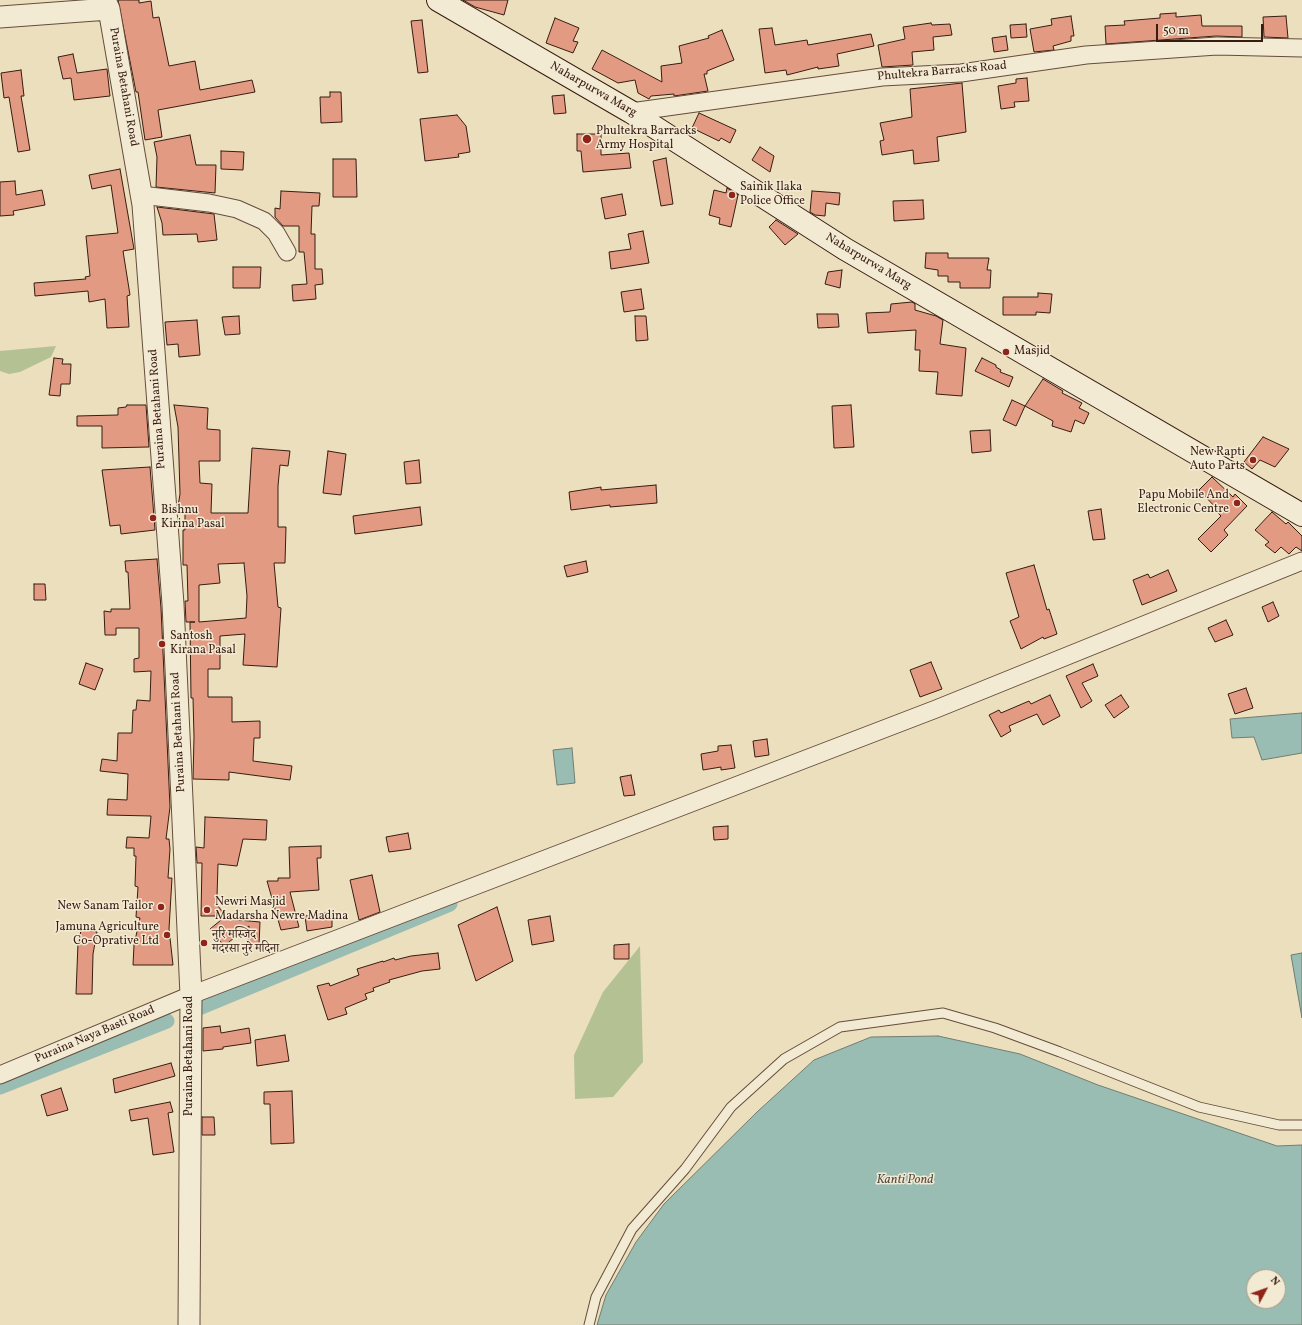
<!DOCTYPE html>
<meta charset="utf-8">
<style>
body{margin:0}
#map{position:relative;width:1302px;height:1325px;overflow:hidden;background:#ecdfbd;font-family:Vollkorn,serif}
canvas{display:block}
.north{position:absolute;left:1246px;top:1269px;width:40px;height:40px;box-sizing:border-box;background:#f3ead4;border:1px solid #a89886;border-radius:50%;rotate:49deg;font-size:11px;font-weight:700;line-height:16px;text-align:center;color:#371c11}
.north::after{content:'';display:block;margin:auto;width:14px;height:18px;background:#8f2418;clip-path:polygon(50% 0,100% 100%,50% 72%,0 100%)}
.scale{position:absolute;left:1156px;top:24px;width:107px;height:18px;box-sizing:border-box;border:2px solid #371c11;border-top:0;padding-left:5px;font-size:12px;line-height:14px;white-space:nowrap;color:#371c11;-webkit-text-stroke:3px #f3ead4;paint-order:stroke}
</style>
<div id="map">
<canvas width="1302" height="1325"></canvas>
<div class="north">N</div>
<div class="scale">50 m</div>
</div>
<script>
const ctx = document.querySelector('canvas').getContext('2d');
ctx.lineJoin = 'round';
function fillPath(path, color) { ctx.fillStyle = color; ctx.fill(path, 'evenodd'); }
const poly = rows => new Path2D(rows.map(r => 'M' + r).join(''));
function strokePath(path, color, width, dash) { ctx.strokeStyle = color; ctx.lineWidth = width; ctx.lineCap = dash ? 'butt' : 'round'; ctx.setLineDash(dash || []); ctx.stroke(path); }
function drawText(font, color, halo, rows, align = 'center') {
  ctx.font = font + ' Vollkorn,"Noto Serif Devanagari",serif'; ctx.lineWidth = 3; ctx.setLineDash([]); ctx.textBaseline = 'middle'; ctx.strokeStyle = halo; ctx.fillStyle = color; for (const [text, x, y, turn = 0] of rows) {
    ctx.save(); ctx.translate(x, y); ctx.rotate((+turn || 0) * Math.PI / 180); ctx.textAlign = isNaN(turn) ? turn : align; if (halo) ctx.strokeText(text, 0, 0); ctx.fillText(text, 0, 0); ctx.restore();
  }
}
fillPath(poly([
 [56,346,51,357,20,372,9,374,0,371,0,351],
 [640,946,643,1062,613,1097,575,1099,574,1055,603,992]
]), '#b4c293');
const water = poly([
 [1302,713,1302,753,1262,760,1254,737,1232,738,1230,719,1302,713],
 [572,748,575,783,557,785,553,750,572,748],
 [1302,953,1302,1018,1291,955,1302,953],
 [938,1036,1020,1054,1098,1085,1277,1146,1302,1145,1302,1325,597,1325,606,1295,636,1242,664,1204,757,1112,814,1060,871,1037,938,1036],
 [1254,1277,1278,1277,1278,1301,1254,1301,1254,1277]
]);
fillPath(water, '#99bdb2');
strokePath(water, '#727d72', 1);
strokePath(poly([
 [194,1010,450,904],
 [0,1087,167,1021]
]), '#99bdb2', 15);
const building = poly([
 [118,0,139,0,139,3,151,1,153,18,159,17,169,66,195,61,200,90,252,80,255,92,158,110,162,137,145,140,138,92,136,92,118,0],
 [463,0,508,0,504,15,475,7,463,0],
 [1176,13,1176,17,1201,15,1202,26,1242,26,1242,37,1216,36,1106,44,1105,26,1125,25,1124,21,1160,18,1160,14,1176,13],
 [1071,16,1074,36,1071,36,1071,41,1053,46,1054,50,1034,52,1030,29,1052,25,1051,19,1071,16],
 [1286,16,1288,38,1264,37,1263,17,1286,16],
 [555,18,579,28,573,41,578,42,573,53,546,43,555,18],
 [422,20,428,72,418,73,411,21,422,20],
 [931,23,932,25,950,24,952,35,933,37,934,50,912,52,913,65,882,67,878,45,905,39,903,27,931,23],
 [1026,24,1027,37,1011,38,1010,25,1026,24],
 [772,28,775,45,807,40,808,45,871,34,874,46,837,54,839,66,818,69,818,67,787,75,786,70,765,73,759,29,772,28],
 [722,30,734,60,707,71,707,74,704,74,708,91,674,96,674,94,651,96,649,99,638,93,635,80,618,83,592,69,602,50,662,82,661,66,682,63,679,46,709,38,708,36,722,30],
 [1006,36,1008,50,994,52,992,38,1006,36],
 [73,54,77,73,107,69,110,96,74,100,71,78,63,79,58,57,73,54],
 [21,70,24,96,21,96,30,150,18,152,9,97,4,98,1,73,21,70],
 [1027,78,1029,101,1014,102,1015,107,1001,109,998,86,1016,83,1016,79,1027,78],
 [962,83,966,132,937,137,939,161,914,164,913,150,882,155,880,141,884,140,880,123,912,117,910,89,962,83],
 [330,92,341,92,342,122,321,123,320,97,330,97,330,92],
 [564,95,566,113,554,114,552,96,564,95],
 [699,113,736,130,730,143,721,138,719,141,692,128,699,113],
 [457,115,466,126,470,152,458,154,459,157,425,161,420,119,457,115],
 [577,134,601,134,601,155,629,153,631,168,583,172,581,151,577,151,577,134],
 [190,135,196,165,216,165,215,193,156,187,157,157,154,142,190,135],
 [760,147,774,156,770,172,752,160,760,147],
 [221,151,244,152,243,170,221,169,221,151],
 [666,158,673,204,661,206,653,161,666,158],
 [333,159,356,159,357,197,333,197,333,159],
 [120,169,134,249,123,251,130,295,127,296,129,327,107,328,105,299,89,302,88,291,35,296,34,283,86,279,85,277,90,276,86,236,118,233,111,185,92,189,89,175,120,169],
 [15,181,16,195,42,190,45,205,13,211,14,215,0,216,0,182,15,181],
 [727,188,738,195,731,227,719,224,720,218,709,215,714,190,726,193,727,188],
 [281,191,320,193,319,206,312,206,311,234,315,234,315,269,322,269,323,284,315,285,316,299,293,301,292,285,307,284,304,252,299,252,299,226,283,226,275,217,275,208,280,209,281,191],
 [812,191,840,193,839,205,826,203,825,216,815,215,810,212,812,191],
 [622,194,626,215,605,219,601,198,622,194],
 [923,200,924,219,894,221,893,201,923,200],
 [157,207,214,214,217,240,198,242,197,234,163,235,162,223,157,207],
 [776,220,798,234,785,245,769,227,776,220],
 [643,231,649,263,611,269,609,252,631,249,628,234,643,231],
 [926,253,948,253,948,258,989,258,987,270,991,270,990,288,960,288,960,282,948,282,948,276,938,276,938,270,925,268,926,253],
 [233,267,261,267,260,288,233,288,233,267],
 [842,270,840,288,825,284,828,272,842,270],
 [641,289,644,309,624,312,621,292,641,289],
 [1038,293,1052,294,1050,313,1036,312,1036,315,1003,315,1003,297,1038,297,1038,293],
 [912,302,915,304,915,310,936,316,943,320,940,344,966,348,962,396,936,394,938,372,919,371,920,350,915,350,916,330,868,333,866,313,890,312,891,304,912,302],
 [817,314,838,314,839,327,818,328,817,314],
 [239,316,240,334,225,335,222,317,239,316],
 [635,316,646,316,648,340,636,341,635,316],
 [197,320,200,355,179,357,178,344,167,345,165,322,197,320],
 [54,358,63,359,62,364,71,364,70,384,61,384,60,396,49,395,54,358],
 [982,358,996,365,996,367,1001,370,1000,372,1013,377,1009,387,975,371,982,358],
 [1043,379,1063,391,1062,393,1082,403,1079,408,1089,413,1084,424,1075,420,1071,432,1052,426,1053,421,1025,406,1043,379],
 [1012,400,1025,406,1016,426,1003,420,1012,400],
 [127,405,146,405,149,447,102,448,102,426,77,426,77,416,118,415,118,408,126,407,127,405],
 [174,405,208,408,207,429,220,430,220,461,199,461,200,483,212,484,211,513,248,513,252,448,290,451,288,466,280,465,278,486,278,527,286,527,285,563,274,563,278,607,281,608,277,667,243,665,245,634,220,636,220,669,208,669,208,697,232,697,232,722,260,721,260,738,254,738,253,761,292,766,290,780,229,772,229,780,193,779,194,737,193,698,191,698,190,622,195,622,186,622,185,601,188,601,187,565,183,565,183,530,185,530,185,508,178,506,180,494,179,460,178,427,174,405],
 [244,563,247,596,246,618,199,622,199,585,220,583,218,564,244,563],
 [851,405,854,447,834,448,832,406,851,405],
 [990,430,991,451,972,453,970,431,990,430],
 [1263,437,1289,449,1275,467,1260,460,1252,469,1244,462,1263,437],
 [328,451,346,454,341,495,323,493,328,451],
 [419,460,421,483,406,484,404,462,419,460],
 [150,467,155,530,121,534,120,525,110,526,102,470,150,467],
 [1212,477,1233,497,1235,494,1247,506,1224,530,1228,535,1211,552,1198,539,1221,516,1217,512,1219,511,1199,490,1212,477],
 [656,485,657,503,610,507,610,505,571,510,569,492,601,487,601,490,656,485],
 [420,507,422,525,355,534,353,516,420,507],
 [1101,509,1105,539,1093,540,1088,511,1101,509],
 [1272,512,1286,524,1288,522,1302,536,1302,551,1296,547,1289,554,1281,547,1275,553,1265,545,1269,542,1255,530,1272,512],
 [157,559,161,608,170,807,166,839,169,839,170,849,168,878,172,878,169,929,173,965,133,965,134,945,140,918,136,917,138,887,135,886,136,856,134,856,134,848,126,848,127,837,149,838,151,816,107,815,108,799,127,800,128,774,100,771,102,759,117,761,118,733,132,733,133,710,136,710,137,700,150,701,151,671,134,672,134,659,139,658,139,628,116,628,116,635,105,635,104,611,111,612,111,609,130,609,128,572,126,572,125,561,157,559],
 [586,561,588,572,567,577,564,566,586,561],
 [1034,565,1047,610,1049,609,1057,634,1044,639,1043,637,1021,649,1010,621,1019,617,1006,573,1034,565],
 [1168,570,1177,591,1142,605,1133,580,1148,574,1150,578,1168,570],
 [34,584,45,584,46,600,34,600,34,584],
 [1273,602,1279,616,1268,622,1262,607,1273,602],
 [1226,620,1233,635,1215,642,1208,628,1226,620],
 [931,662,942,689,920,697,910,670,931,662],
 [86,663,103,669,95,690,79,684,86,663],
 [1093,664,1098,676,1082,683,1092,701,1081,708,1066,676,1093,664],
 [1246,688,1253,708,1235,714,1228,694,1246,688],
 [1050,695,1060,716,1043,725,1037,714,1009,726,1011,731,1001,737,989,715,999,710,1001,713,1029,701,1031,704,1050,695],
 [1121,695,1129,707,1114,718,1105,705,1121,695],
 [767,739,769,755,755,757,753,741,767,739],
 [731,745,735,768,721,770,721,767,703,770,701,754,718,751,718,746,731,745],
 [631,775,635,795,624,796,620,777,631,775],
 [205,817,267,820,266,840,243,839,237,866,218,864,217,897,219,897,218,906,228,919,260,922,259,945,248,945,249,926,224,946,210,929,226,916,201,916,202,863,197,863,196,847,204,848,205,817],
 [728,826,728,839,714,840,713,827,728,826],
 [408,833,411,849,389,852,386,837,408,833],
 [321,846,321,858,317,858,319,890,290,892,299,927,281,930,267,881,278,881,278,878,290,878,289,847,321,846],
 [372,875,380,912,359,920,350,880,372,875],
 [497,907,513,961,476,981,458,925,497,907],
 [332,912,332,927,307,931,305,916,332,912],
 [550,916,554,941,532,945,528,920,550,916],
 [81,929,97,932,93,954,92,994,76,994,78,943,79,943,81,929],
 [629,944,629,959,614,959,614,945,629,944],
 [438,953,440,969,422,971,389,980,390,982,373,988,374,991,365,994,367,999,345,1008,347,1014,328,1020,317,986,329,983,330,986,359,975,357,969,383,961,383,962,394,958,395,960,411,956,438,953],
 [220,1026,221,1033,249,1028,251,1043,223,1047,223,1049,203,1051,203,1028,220,1026],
 [285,1035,289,1061,257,1066,255,1040,285,1035],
 [171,1063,175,1076,115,1093,113,1079,171,1063],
 [61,1088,68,1110,47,1116,41,1095,61,1088],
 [292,1091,294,1143,271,1144,270,1104,264,1104,264,1092,292,1091],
 [170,1102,173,1112,168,1113,174,1152,153,1155,148,1118,131,1121,129,1110,170,1102],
 [202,1117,214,1117,215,1135,202,1135,202,1117]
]);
fillPath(building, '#e39a83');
strokePath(building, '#371c11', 1);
const service = poly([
 [589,1325,596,1297,632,1229,685,1169,731,1107,784,1059,840,1027,943,1013,995,1028,1060,1052,1199,1107,1279,1125,1302,1125]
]);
const minor = poly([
 [631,112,882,77,961,73,1086,55,1217,46,1302,48],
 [141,195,209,203,237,209,264,221,276,233,287,252],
 [0,1075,191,995,936,709,1302,561]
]);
const tertiary = poly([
 [105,0,109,9,143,205,173,604,191,995,189,1325],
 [0,17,109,9]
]);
const secondary = poly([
 [438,0,631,112,845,249,1302,515]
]);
strokePath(service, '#644d3c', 11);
strokePath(minor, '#644d3c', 19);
strokePath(tertiary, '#644d3c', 23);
strokePath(secondary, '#371c11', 24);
strokePath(service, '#f3ead4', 9);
strokePath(minor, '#f3ead4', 17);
strokePath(tertiary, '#f3ead4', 21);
strokePath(secondary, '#f3ead4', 22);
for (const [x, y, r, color] of [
 [587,139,5,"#8f2418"],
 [732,195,4,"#8f2418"],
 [1006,352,4,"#8f2418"],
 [1253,460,4,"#8f2418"],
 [1237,503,4,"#8f2418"],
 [153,518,4,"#8f2418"],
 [162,644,4,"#8f2418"],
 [161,907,4,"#8f2418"],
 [207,910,4,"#8f2418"],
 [167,935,4,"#8f2418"],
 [204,943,4,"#8f2418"]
]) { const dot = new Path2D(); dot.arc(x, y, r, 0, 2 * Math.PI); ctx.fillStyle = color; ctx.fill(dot); strokePath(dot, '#f3ead4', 1.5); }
drawText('12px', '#371c11', '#f3ead4', [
 ["Phultekra Barracks Road",942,72,-5],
 ["Puraina Betahani Road",123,87,80],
 ["Naharpurwa Marg",593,90,30],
 ["Naharpurwa Marg",868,262,31],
 ["Puraina Betahani Road",158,409,-94],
 ["Puraina Betahani Road",179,732,-93],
 ["Puraina Naya Basti Road",95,1035,-23],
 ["Puraina Betahani Road",190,1056,-90]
]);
drawText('12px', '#371c11', '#f3ead4', [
 ["Phultekra Barracks",596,132],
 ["Army Hospital",596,146],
 ["Sainik Ilaka",740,188],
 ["Police Office",740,202],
 ["Masjid",1014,352],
 ["New Rapti",1245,453,"right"],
 ["Auto Parts",1245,467,"right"],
 ["Papu Mobile And",1229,496,"right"],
 ["Electronic Centre",1229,510,"right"],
 ["Bishnu",161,511],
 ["Kirina Pasal",161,525],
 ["Santosh",170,637],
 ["Kirana Pasal",170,651],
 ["Newri Masjid",215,903],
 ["Madarsha Newre Madina",215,917],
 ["New Sanam Tailor",153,907,"right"],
 ["Jamuna Agriculture",159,928,"right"],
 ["Co-Oprative Ltd",159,942,"right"],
 ["नुरि मस्जिद",212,936],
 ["मदरसा नुरे मदिना",212,950]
], 'left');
drawText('italic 13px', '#544c41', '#f3ead4', [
 ["Kanti Pond",905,1181]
]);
</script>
